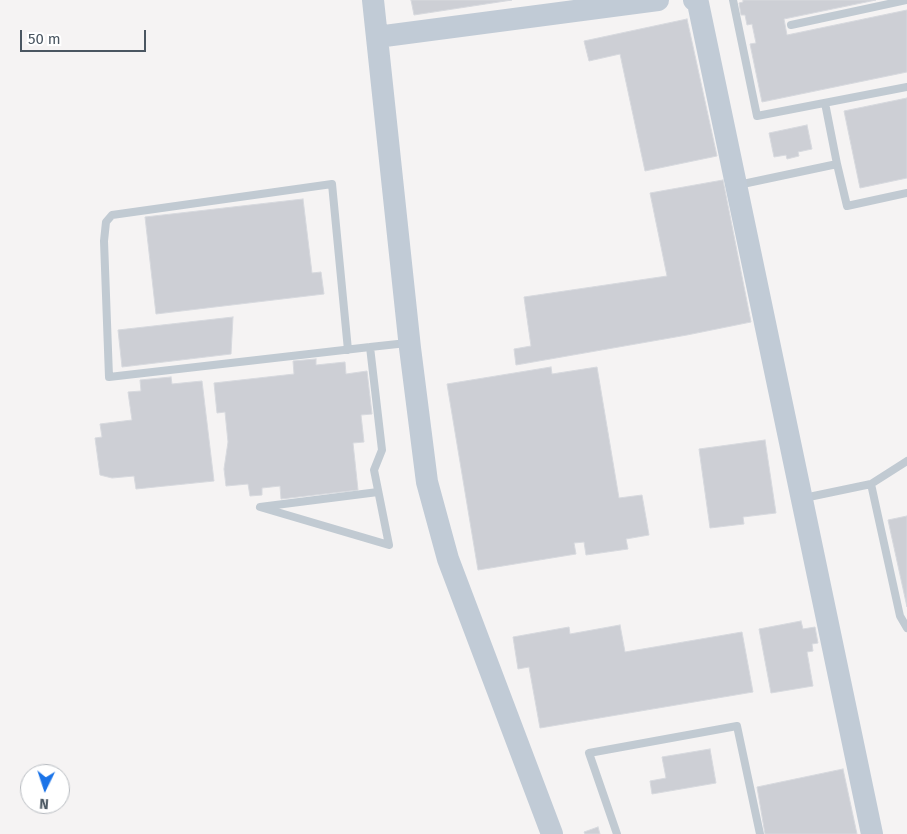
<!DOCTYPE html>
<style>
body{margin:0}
#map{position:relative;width:907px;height:834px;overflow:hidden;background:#f5f3f3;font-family:"Fira Sans",sans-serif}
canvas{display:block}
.north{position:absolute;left:20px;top:764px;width:50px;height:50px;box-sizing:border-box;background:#fff;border:1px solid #b7bbc0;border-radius:50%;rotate:184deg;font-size:14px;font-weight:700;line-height:20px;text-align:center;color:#4a5661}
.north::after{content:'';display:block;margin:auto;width:18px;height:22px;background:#1a73e8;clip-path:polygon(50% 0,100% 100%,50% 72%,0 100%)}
.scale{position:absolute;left:20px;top:30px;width:126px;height:22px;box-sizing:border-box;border:2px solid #4a5661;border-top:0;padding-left:6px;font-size:15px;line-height:18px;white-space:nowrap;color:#4a5661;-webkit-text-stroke:4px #fff;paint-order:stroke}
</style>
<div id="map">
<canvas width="907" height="834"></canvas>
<div class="north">N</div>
<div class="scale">50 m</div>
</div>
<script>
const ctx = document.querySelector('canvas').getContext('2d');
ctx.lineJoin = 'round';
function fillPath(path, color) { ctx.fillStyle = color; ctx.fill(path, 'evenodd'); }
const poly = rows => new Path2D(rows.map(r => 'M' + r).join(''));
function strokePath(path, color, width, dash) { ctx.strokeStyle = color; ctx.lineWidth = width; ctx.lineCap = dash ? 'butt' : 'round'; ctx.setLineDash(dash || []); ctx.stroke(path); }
const building = poly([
 [411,0,512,0,414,15,411,0],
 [743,0,876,0,784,19,787,35,907,10,907,72,762,102,750,44,756,43,752,24,747,25,745,15,741,15,739,3,743,2,743,0],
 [687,19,717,156,645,171,620,54,589,61,584,41,687,19],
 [907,98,907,178,860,188,844,111,907,98],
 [807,125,812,149,798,152,799,156,787,159,786,155,774,157,769,133,807,125],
 [723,180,751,322,687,335,516,365,514,349,531,346,524,297,667,276,650,193,723,180],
 [303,199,312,273,321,272,324,294,156,314,145,217,303,199],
 [233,317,231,354,122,367,118,330,233,317],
 [316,359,316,365,345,362,346,374,367,371,372,414,361,415,364,442,353,443,358,490,281,499,280,486,262,488,262,495,250,496,248,484,226,486,224,469,228,442,225,412,217,413,214,383,294,374,293,361,316,359],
 [551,367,552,374,597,367,619,498,642,495,649,535,626,539,628,549,586,555,584,542,574,543,576,554,478,570,447,384,551,367],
 [171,377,172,384,202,381,214,481,136,489,134,476,112,478,100,475,95,438,102,437,100,424,132,420,128,392,141,391,140,380,171,377],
 [765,440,776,513,743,517,744,524,710,528,699,449,765,440],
 [907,516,907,607,888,520,907,516],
 [801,621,803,629,815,627,818,643,812,644,813,651,807,652,813,686,771,693,759,629,801,621],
 [620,625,625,652,742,632,753,692,540,728,529,667,518,669,513,637,569,627,570,634,620,625],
 [710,749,716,783,652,794,650,781,666,778,662,757,710,749],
 [843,769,857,834,765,834,757,787,843,769],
 [598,827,600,834,585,834,584,832,598,827]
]);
fillPath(building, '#cdcfd5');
strokePath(building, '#d7d9de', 1);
strokePath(poly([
 [733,0,757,116,907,87],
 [791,25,907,0],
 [825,103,837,164],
 [738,185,837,164,847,206,907,193],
 [370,347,382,450,374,470,389,545,260,507,378,492],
 [348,350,332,184,112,215,106,222,104,241,109,377,370,347,407,343],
 [871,484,900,616,907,628],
 [804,498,871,484,907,461],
 [617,834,589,753,737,726,760,834]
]), '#c1cad2', 8);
strokePath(poly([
 [373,0,410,348,427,482,448,559,552,834],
 [694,0,698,3,872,834],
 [377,37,658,0]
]), '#c1cbd6', 22);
</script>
